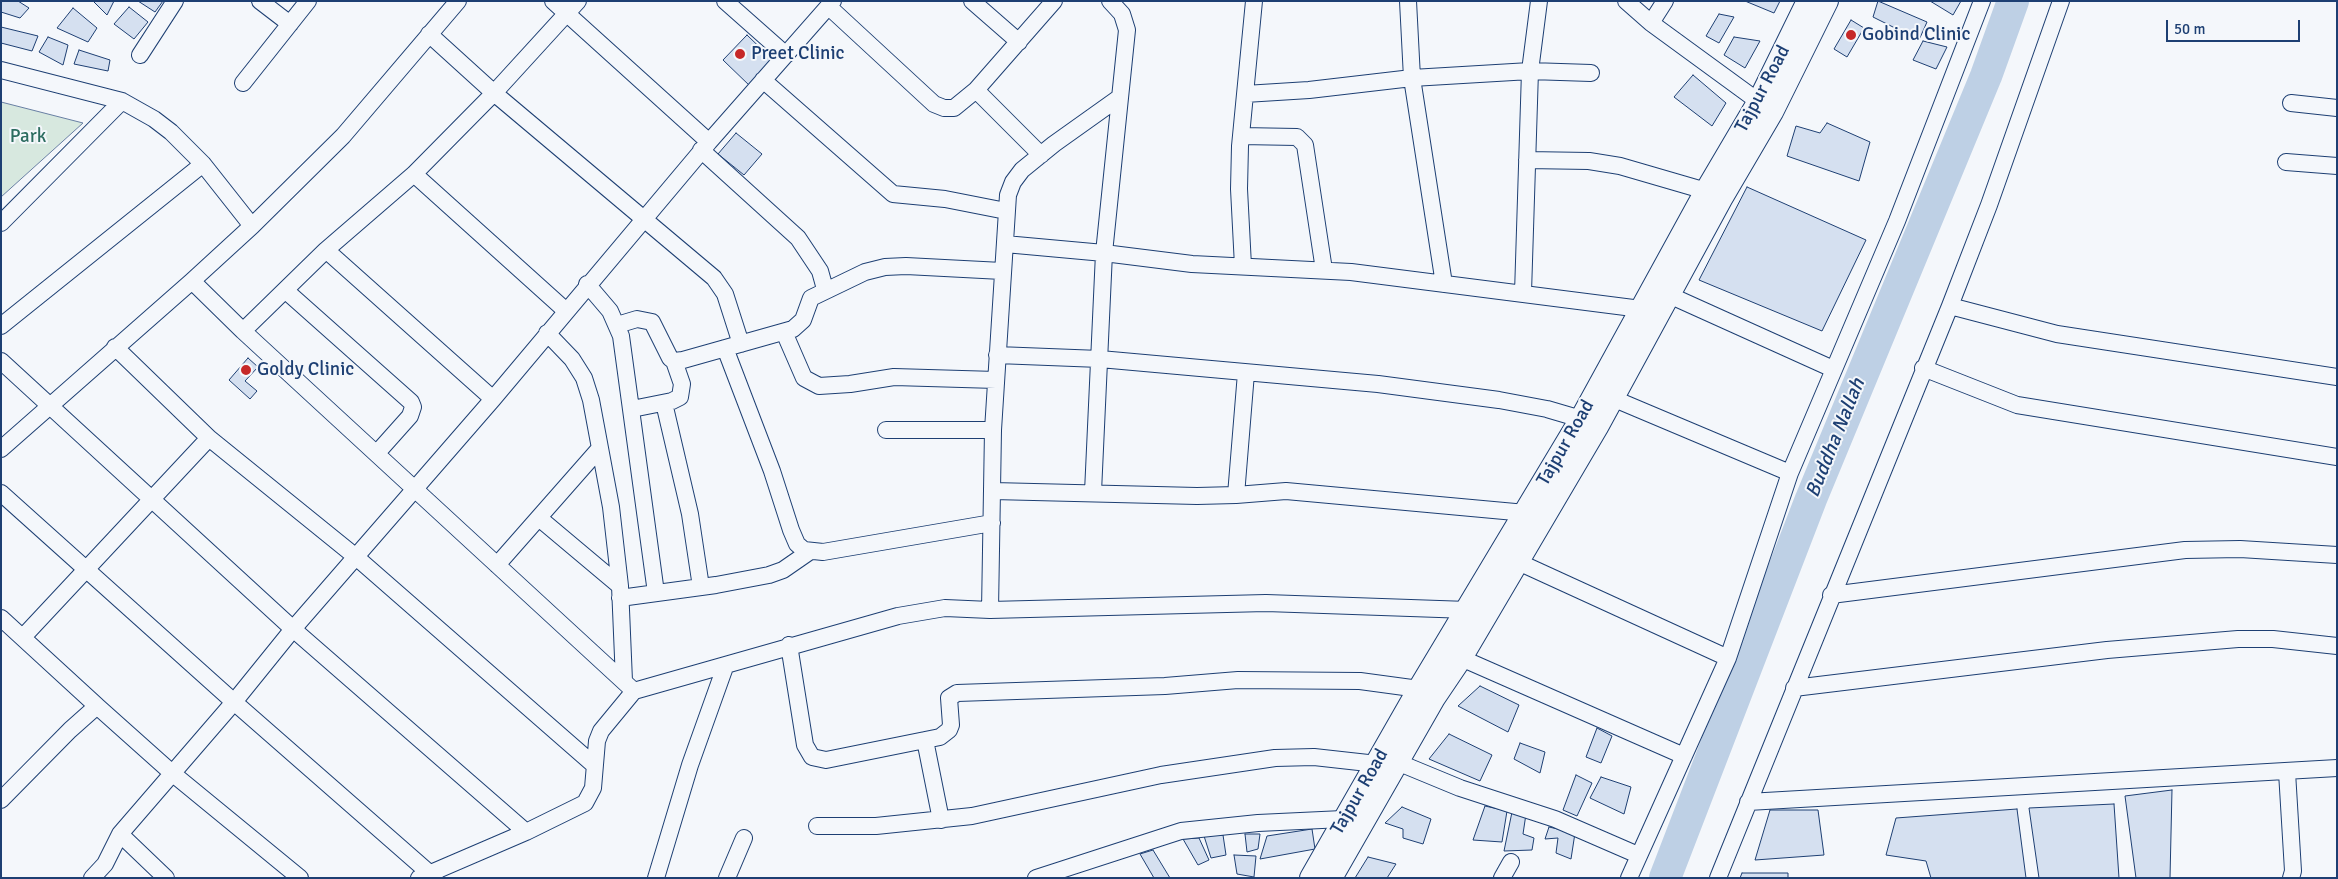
<!DOCTYPE html>
<style>
body{margin:0}
#map{position:relative;width:2338px;height:879px;overflow:hidden;background:#f4f7fb;font-family:Signika,sans-serif}
canvas{display:block}
.frame{position:absolute;inset:0;border:2px solid #1d3f73;pointer-events:none}
.scale{position:absolute;left:2166px;top:20px;width:134px;height:22px;box-sizing:border-box;border:2px solid #1d3f73;border-top:0;padding-left:6px;font-size:15px;line-height:18px;white-space:nowrap;color:#1d3f73;-webkit-text-stroke:4px #f4f7fb;paint-order:stroke}
</style>
<div id="map">
<canvas width="2338" height="879"></canvas>
<div class="frame"></div>
<div class="scale">50 m</div>
</div>
<script>
const ctx = document.querySelector('canvas').getContext('2d');
ctx.lineJoin = 'round';
function fillPath(path, color) { ctx.fillStyle = color; ctx.fill(path, 'evenodd'); }
const poly = rows => new Path2D(rows.map(r => 'M' + r).join(''));
function strokePath(path, color, width, dash) { ctx.strokeStyle = color; ctx.lineWidth = width; ctx.lineCap = dash ? 'butt' : 'round'; ctx.setLineDash(dash || []); ctx.stroke(path); }
function drawText(font, color, halo, rows, align = 'center') {
  ctx.font = font + ' Signika,sans-serif'; ctx.lineWidth = 4; ctx.setLineDash([]); ctx.textBaseline = 'middle'; ctx.strokeStyle = halo; ctx.fillStyle = color; for (const [text, x, y, turn = 0] of rows) {
    ctx.save(); ctx.translate(x, y); ctx.rotate((+turn || 0) * Math.PI / 180); ctx.textAlign = isNaN(turn) ? turn : align; if (halo) ctx.strokeText(text, 0, 0); ctx.fillText(text, 0, 0); ctx.restore();
  }
}
const green = poly([
 [1,102,83,123,1,197,1,102]
]);
fillPath(green, '#d7e8df');
strokePath(green, '#687fa3', 1);
strokePath(poly([
 [1665,878,1811,499,1986,76,2013,1]
]), '#bed0e5', 32);
const building = poly([
 [1,1,18,1,29,8,20,18,1,12,1,1],
 [93,1,114,1,107,15,93,1],
 [138,1,163,1,155,12,138,1],
 [1745,1,1780,1,1774,13,1745,1],
 [1878,1,1927,22,1919,40,1873,17,1878,1],
 [1930,1,1961,1,1953,15,1930,1],
 [129,7,148,22,134,39,114,24,129,7],
 [73,8,97,28,88,42,57,28,73,8],
 [1719,14,1734,17,1719,43,1706,36,1719,14],
 [1851,20,1864,28,1847,57,1834,49,1851,20],
 [1,27,38,36,32,51,1,43,1,27],
 [747,35,775,62,751,87,723,60,747,35],
 [48,37,68,45,63,65,39,52,48,37],
 [1734,37,1760,41,1745,68,1724,55,1734,37],
 [1923,41,1947,47,1936,69,1913,60,1923,41],
 [79,50,110,60,108,71,74,64,79,50],
 [1693,75,1726,103,1712,126,1674,97,1693,75],
 [1827,123,1870,142,1859,181,1787,156,1796,126,1820,133,1827,123],
 [736,133,762,154,744,175,718,154,736,133],
 [1747,187,1866,240,1822,331,1699,280,1747,187],
 [248,358,258,367,245,381,257,391,250,399,229,380,248,358],
 [1480,686,1519,705,1508,732,1458,706,1480,686],
 [1597,728,1612,736,1601,763,1586,757,1597,728],
 [1449,734,1492,755,1480,781,1429,759,1449,734],
 [1520,743,1545,752,1540,773,1514,759,1520,743],
 [1576,775,1592,783,1577,816,1563,810,1576,775],
 [1601,777,1631,787,1624,814,1590,798,1601,777],
 [2172,790,2170,878,2136,878,2125,796,2172,790],
 [2114,804,2119,878,2039,878,2029,808,2114,804],
 [1485,806,1507,811,1502,842,1473,840,1485,806],
 [1402,807,1431,819,1423,844,1403,838,1403,829,1385,823,1402,807],
 [2017,809,2026,878,1931,878,1926,861,1886,855,1896,818,2017,809],
 [1770,810,1818,810,1824,855,1755,860,1770,810],
 [1512,812,1526,814,1523,834,1534,838,1532,850,1504,851,1512,812],
 [1549,827,1575,833,1571,859,1556,853,1558,838,1545,839,1549,827],
 [1312,829,1315,849,1260,859,1267,836,1312,829],
 [1245,834,1260,834,1258,849,1247,852,1245,834],
 [1223,835,1226,855,1211,858,1204,836,1223,835],
 [1199,838,1209,860,1198,865,1183,839,1199,838],
 [1153,850,1170,878,1154,878,1140,854,1153,850],
 [1234,855,1256,856,1254,877,1237,874,1234,855],
 [1368,857,1396,864,1387,878,1355,878,1368,857],
 [1742,873,1788,873,1788,878,1740,878,1742,873]
]);
fillPath(building, '#d5e0f0');
strokePath(building, '#1d3f73', 1);
const minor = poly([
 [260,1,290,24],
 [553,1,709,142],
 [725,1,786,55],
 [972,1,1019,42],
 [1408,1,1412,78,1444,284],
 [1626,1,1651,23,1766,107],
 [829,7,934,104,944,108,954,108,976,90,1054,1],
 [1651,23,1665,1],
 [429,34,494,93,714,278,725,294,741,344],
 [140,55,175,1],
 [1,70,122,101,154,119,171,132,203,164,252,226],
 [763,80,893,194,945,199,1006,211],
 [243,83,308,1],
 [976,90,1041,155],
 [1245,94,1309,90,1412,78,1530,71,1591,73],
 [2291,103,2337,108],
 [1241,136,1297,137,1305,145,1324,270],
 [701,150,798,238,820,271,825,289],
 [1527,160,1589,161,1620,166,1706,191],
 [2286,162,2337,166],
 [414,174,565,310],
 [1,223,122,101],
 [1005,244,1104,253,1192,264,1351,272,1641,309],
 [326,250,493,399],
 [1243,266,1239,189,1240,146,1254,1],
 [192,281,243,331,634,691],
 [587,284,610,311,621,336,656,593],
 [285,290,411,402,413,407,410,416,377,453],
 [1523,293,1530,71,1539,1],
 [1669,295,1833,369],
 [1950,306,2057,334,2337,377],
 [617,325,637,319,652,322,670,358,674,361,683,360,793,329,803,320,811,298,865,272,885,267,906,266,1002,271],
 [1,326,203,164],
 [243,331,326,250,414,174,494,93,578,1],
 [784,332,804,378,819,386,850,384,894,377,996,380],
 [547,333,572,359,584,378,591,400,611,507,620,586,624,681],
 [115,347,209,438,356,557,594,765],
 [725,348,772,471,791,530,797,544,804,550,823,552,992,523],
 [997,355,1100,359,1378,384,1499,400,1547,409,1581,419],
 [1,361,293,629,526,832],
 [1923,368,2017,405,2337,457],
 [1612,398,1790,473],
 [664,403,690,514,701,587],
 [632,409,672,401,680,397,682,384,674,361],
 [886,430,993,430],
 [1,449,192,281,252,226,343,136,458,1],
 [993,491,1197,496,1236,495,1246,373],
 [1093,492,1104,253,1127,30,1122,14,1110,1],
 [1,493,234,702,435,878],
 [1236,495,1286,491,1526,513],
 [539,518,620,586],
 [1516,561,1728,658],
 [497,565,600,448],
 [1831,595,2185,550,2240,549,2337,555],
 [620,598,716,585,769,575,783,570,809,552],
 [990,610,993,430,1008,195,1013,182,1022,170,1054,144,1120,97],
 [1,618,97,706,70,730,1,800],
 [23,637,209,438],
 [789,645,805,745,812,757,826,760,940,737,949,730,951,725,949,698,957,693,1165,686,1238,680,1360,681,1419,689],
 [1461,658,1684,756],
 [1794,688,2107,650,2238,639,2273,639,2337,646],
 [97,706,172,773,300,878],
 [925,740,941,820],
 [1397,762,1460,788,1555,819,1638,855],
 [2287,772,2293,871,2291,878],
 [1748,802,2337,768],
 [817,826,876,826,972,816,1161,775,1275,758,1314,757,1377,764],
 [120,834,166,878],
 [92,878,105,864,120,834,234,702,293,629,493,399,709,142,833,1],
 [419,878,526,832,585,803,593,788,597,741,601,731,634,691,898,616,945,608,990,610,1266,603,1468,610],
 [656,878,690,765,725,667],
 [727,878,744,838],
 [1036,878,1181,831,1258,823,1343,819],
 [1502,878,1511,862],
 [1629,878,1728,658,1790,473,1897,221,1982,1],
 [1718,878,1950,306,1989,205,2061,1]
]);
const secondary = poly([
 [1311,878,1419,689,1581,419,1706,191,1759,101,1808,1],
 [1331,878,1434,698,1461,658,1597,427,1721,199,1772,112,1827,1]
]);
strokePath(minor, '#1d3f73', 18);
strokePath(secondary, '#1d3f73', 24);
strokePath(minor, '#f4f7fb', 16);
strokePath(secondary, '#f4f7fb', 22);
for (const [x, y, r, color] of [
 [1851,35,6,"#c62828"],
 [740,54,6,"#c62828"],
 [246,370,6,"#c62828"]
]) { const dot = new Path2D(); dot.arc(x, y, r, 0, 2 * Math.PI); ctx.fillStyle = color; ctx.fill(dot); strokePath(dot, '#f4f7fb', 2); }
drawText('19px', '#1d3f73', '#f4f7fb', [
 ["Gobind Clinic",1862,35],
 ["Preet Clinic",751,54],
 ["Goldy Clinic",257,370]
], 'left');
drawText('19px', '#1d3f73', '#f4f7fb', [
 ["Tajpur Road",1763,89,-62],
 ["Tajpur Road",1566,443,-60],
 ["Tajpur Road",1360,792,-60]
]);
drawText('19px', '#2c6c60', '#f4f7fb', [
 ["Park",28,137]
]);
drawText('italic 20px', '#1d3f73', '#f4f7fb', [
 ["Buddha Nallah",1836,438,-68]
]);
</script>
